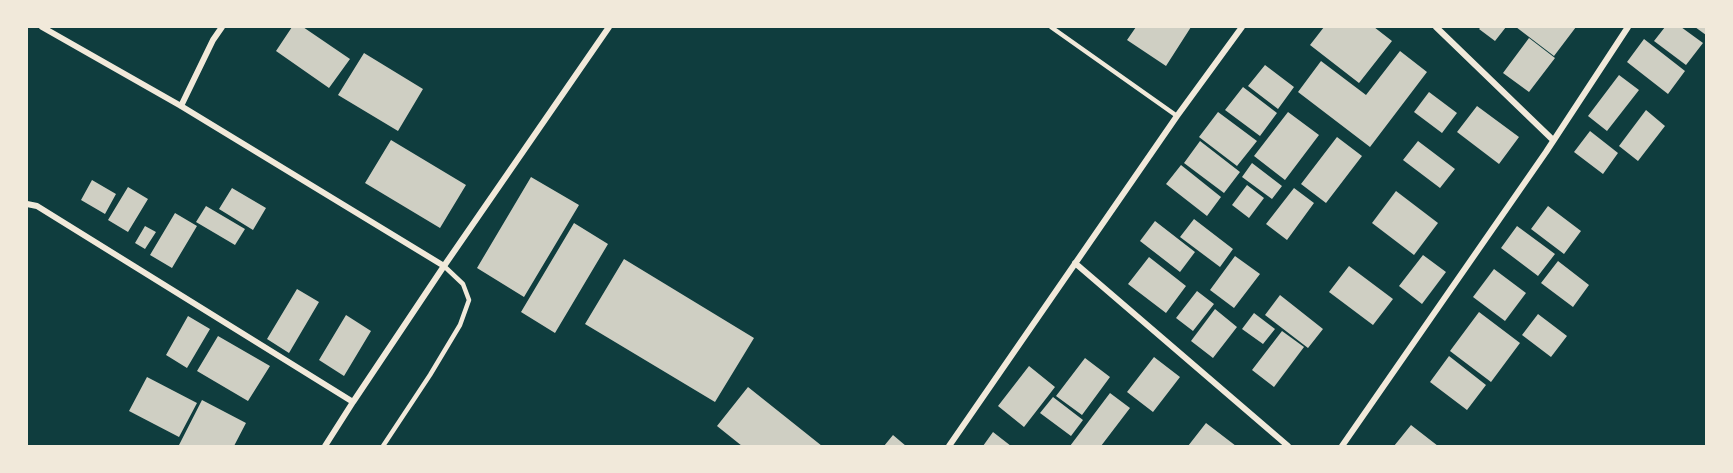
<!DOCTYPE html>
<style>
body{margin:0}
#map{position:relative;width:1733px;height:473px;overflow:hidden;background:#0f3d3e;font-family:Overpass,sans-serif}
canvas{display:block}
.frame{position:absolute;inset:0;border:28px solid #f1e9da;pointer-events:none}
</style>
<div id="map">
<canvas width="1733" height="473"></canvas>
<div class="frame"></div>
</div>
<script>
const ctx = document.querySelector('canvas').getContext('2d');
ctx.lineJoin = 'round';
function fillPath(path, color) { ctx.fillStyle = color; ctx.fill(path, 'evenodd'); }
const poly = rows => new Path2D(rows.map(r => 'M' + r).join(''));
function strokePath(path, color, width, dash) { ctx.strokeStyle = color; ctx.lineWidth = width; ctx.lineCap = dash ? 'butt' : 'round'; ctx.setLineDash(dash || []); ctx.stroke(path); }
fillPath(poly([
 [292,27,303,27,350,59,329,88,276,51],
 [1136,27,1191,27,1166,66,1127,40],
 [1324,27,1374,27,1392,41,1359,83,1310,45],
 [1481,27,1506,27,1495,41,1479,29],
 [1516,27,1576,27,1554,56],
 [1665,27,1681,27,1703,43,1686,65,1654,41],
 [1695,27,1706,27,1706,35],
 [1529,38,1555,58,1529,92,1503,73],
 [1644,39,1685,71,1668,94,1627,62],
 [1400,51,1427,72,1370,147,1298,92,1321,61,1366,95],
 [364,53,423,89,398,131,338,95],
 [1265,65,1294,87,1278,109,1248,86],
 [1619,75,1639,90,1607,131,1588,116],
 [1243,87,1277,113,1260,136,1225,110],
 [1429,92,1457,113,1442,133,1414,112],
 [1477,106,1519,137,1499,164,1457,132],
 [1646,110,1665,126,1638,161,1619,146],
 [1218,112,1257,141,1237,166,1199,137],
 [1288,112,1319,135,1285,180,1254,156],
 [1590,131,1618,153,1603,174,1574,152],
 [1337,137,1362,156,1326,203,1301,184],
 [391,140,466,185,440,228,365,183],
 [1200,141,1240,172,1224,193,1184,163],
 [1418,141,1455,169,1440,188,1403,160],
 [1252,163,1282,186,1272,199,1242,177],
 [1181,165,1221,197,1207,216,1166,184],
 [531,177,579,205,524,297,477,268],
 [92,180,116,194,105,214,81,200],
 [1247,185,1264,198,1249,218,1232,205],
 [128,187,148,199,128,232,108,220],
 [232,188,266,208,253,230,219,209],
 [1294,188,1314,203,1287,240,1266,224],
 [1396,191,1438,223,1414,255,1372,223],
 [206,206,245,229,235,245,196,222],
 [1548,206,1581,231,1564,254,1531,229],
 [175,213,197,226,172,268,150,255],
 [1194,219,1233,249,1220,267,1180,237],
 [1155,221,1195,252,1180,272,1140,241],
 [574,223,608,244,555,333,521,312],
 [145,226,156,232,145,249,135,243],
 [1517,226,1555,254,1538,276,1501,248],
 [1423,255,1446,272,1422,304,1399,286],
 [1235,256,1260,274,1234,308,1210,290],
 [1149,257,1186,286,1166,313,1128,284],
 [624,259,754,338,715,402,585,324],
 [1558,261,1589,285,1573,307,1541,283],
 [1349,266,1393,299,1373,325,1329,292],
 [1494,269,1526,293,1505,321,1473,297],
 [297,289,319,302,289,353,267,339],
 [1197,291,1214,304,1193,331,1176,318],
 [1280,295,1323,329,1308,348,1265,315],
 [1215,309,1237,327,1213,358,1191,341],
 [1479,312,1520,343,1491,382,1450,351],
 [1254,313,1275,329,1263,344,1242,329],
 [1538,314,1567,336,1551,357,1522,335],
 [346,315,371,331,344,376,319,360],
 [188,316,210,329,187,368,166,355],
 [1282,331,1304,347,1274,387,1252,370],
 [218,336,270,366,248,401,197,371],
 [1449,356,1486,385,1467,410,1430,382],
 [1154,357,1180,377,1153,412,1127,392],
 [1085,358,1110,377,1082,415,1056,396],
 [1029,366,1055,387,1024,427,998,406],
 [147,377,197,403,179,437,129,411],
 [748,387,822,446,742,446,717,426],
 [1110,393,1130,408,1101,446,1070,446],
 [1053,397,1083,420,1071,436,1040,413],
 [202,400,246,423,234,446,182,446,179,445],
 [1206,423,1236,446,1188,446],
 [1411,425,1438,446,1394,446],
 [993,432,1011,446,983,446],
 [893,435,906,446,884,446]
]), '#cfcfc3');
strokePath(poly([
 [1051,27,1177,116],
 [383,446,430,375,460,325,469,300,463,284,444,266]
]), '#f1e9da', 4.5);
strokePath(poly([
 [42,27,181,106,444,266],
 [1436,27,1553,140],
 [181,106,213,40,222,27],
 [27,204,37,206,353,402],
 [1075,263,1288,446],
 [325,446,353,402,444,266,609,27],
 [949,446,1177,116,1242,27],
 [1342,446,1546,152,1628,27]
]), '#f1e9da', 6);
</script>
